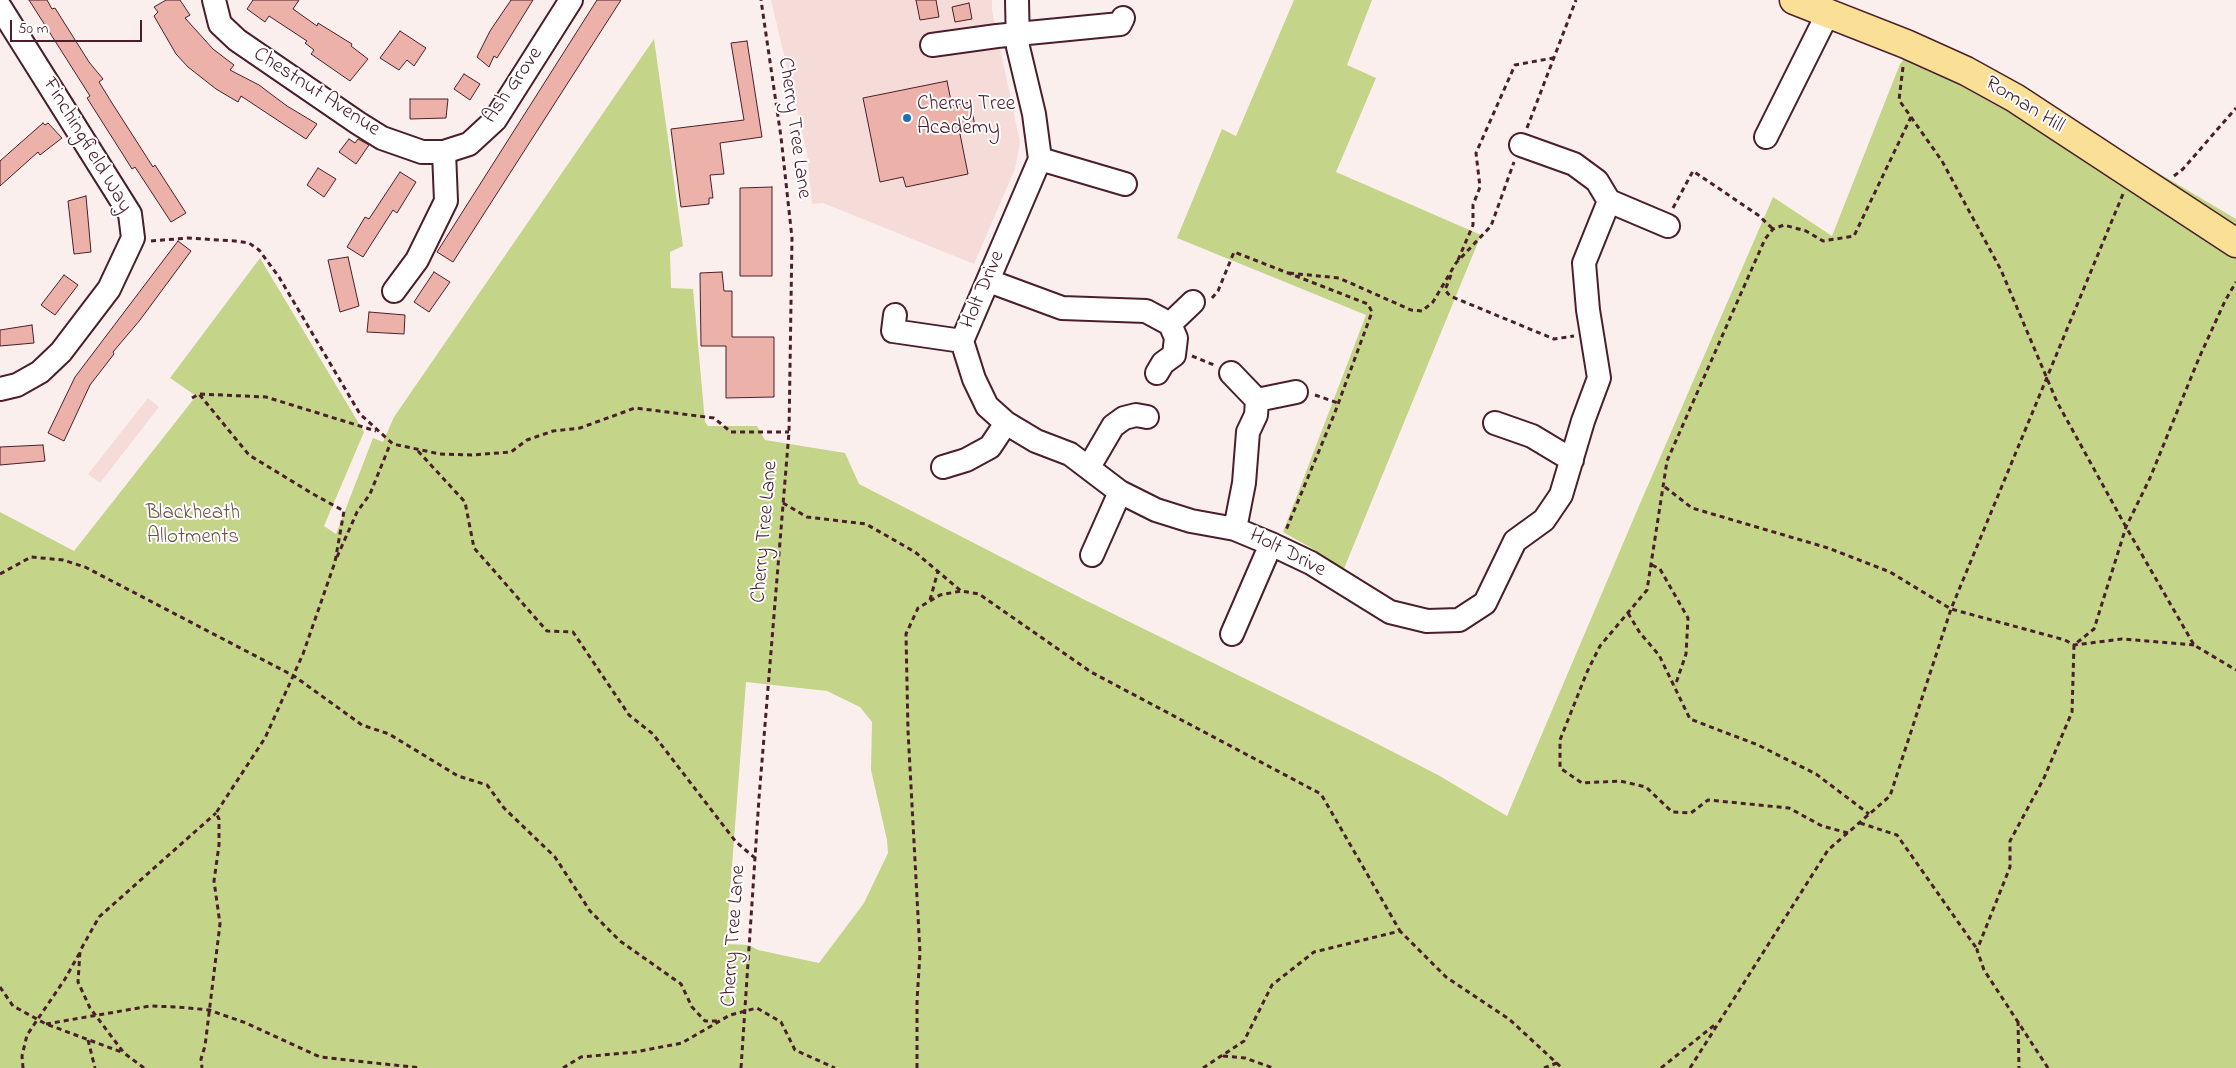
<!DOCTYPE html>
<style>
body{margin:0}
#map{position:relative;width:2236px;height:1068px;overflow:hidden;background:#fbefee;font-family:"Indie Flower",sans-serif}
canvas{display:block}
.scale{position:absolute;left:10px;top:20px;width:132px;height:22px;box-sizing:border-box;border:2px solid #4a1f2b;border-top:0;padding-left:6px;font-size:15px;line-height:18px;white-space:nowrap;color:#4a1f2b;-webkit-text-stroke:4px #fff;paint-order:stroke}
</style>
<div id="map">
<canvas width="2236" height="1068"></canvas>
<div class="scale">50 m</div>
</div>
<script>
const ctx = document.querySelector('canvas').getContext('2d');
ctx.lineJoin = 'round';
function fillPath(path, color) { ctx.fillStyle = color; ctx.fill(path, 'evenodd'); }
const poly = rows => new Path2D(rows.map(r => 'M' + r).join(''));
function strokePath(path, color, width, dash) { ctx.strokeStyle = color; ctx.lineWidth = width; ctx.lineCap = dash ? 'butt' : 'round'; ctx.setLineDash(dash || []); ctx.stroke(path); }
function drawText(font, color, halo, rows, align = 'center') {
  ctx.font = font + ' "Indie Flower",sans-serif'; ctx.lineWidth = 4; ctx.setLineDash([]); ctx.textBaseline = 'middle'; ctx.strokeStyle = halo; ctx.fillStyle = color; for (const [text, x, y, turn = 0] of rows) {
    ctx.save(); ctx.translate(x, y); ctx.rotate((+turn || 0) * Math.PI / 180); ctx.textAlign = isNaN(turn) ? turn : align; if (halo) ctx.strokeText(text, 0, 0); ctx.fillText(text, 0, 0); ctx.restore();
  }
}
fillPath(poly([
 [771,0,992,0,992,10,1020,142,1015,169,974,264,823,203,812,204,807,153],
 [148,398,159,407,100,483,88,474]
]), '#f6dcd9');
fillPath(poly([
 [1294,0,1372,0,1347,65,1376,78,1336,172,1481,235,1343,571,1313,549,1283,532,1366,315,1177,238,1222,129,1236,136],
 [654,39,683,246,670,252,671,288,693,289,705,422,708,426,757,426,765,440,845,453,859,484,1081,598,1364,737,1438,775,1507,816,1639,506,1773,197,1832,236,1900,64,1920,40,2000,79,2236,219,2236,1068,0,1068,0,512,74,551,196,396,170,378,260,258,364,432,324,526,336,534,373,438,383,442,394,417],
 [746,682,827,691,860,707,872,722,871,770,887,840,888,853,864,903,819,963,758,950,749,945,726,944]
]), '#c4d489');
const building = poly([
 [29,0,47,0,52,9,55,8,89,62,103,79,99,82,112,103,153,167,155,165,186,213,171,222,135,167,132,169,122,153,87,98,90,96,29,0],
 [166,0,180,0,190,15,185,18,213,49,234,65,230,70,259,85,287,106,317,124,306,139,241,96,238,102,216,89,188,67,176,54,154,16,158,12,154,7,166,0],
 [253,0,299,0,293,9,317,26,318,23,352,44,351,46,368,59,350,81,311,54,314,50,305,43,307,41,269,16,265,22,247,9,253,0],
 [511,0,533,0,507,42,497,58,494,56,489,67,477,57,490,31,511,0],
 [597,0,621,0,453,262,437,252,597,0],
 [916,0,936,0,939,17,920,20,916,0],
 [969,3,972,19,955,22,952,7,969,3],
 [400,31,426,48,414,66,407,60,399,70,380,58,400,31],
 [747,41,762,137,720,143,724,174,710,175,713,198,709,198,709,204,681,207,671,129,744,120,731,43,747,41],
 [464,74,480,84,470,100,454,89,464,74],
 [947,81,952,106,970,102,975,126,959,129,968,174,906,187,903,177,880,182,863,98,947,81],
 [410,99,448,99,446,118,410,119,410,99],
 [43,123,45,125,48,123,62,138,40,155,38,152,0,186,0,161,43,123],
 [349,139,355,143,358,139,369,145,356,164,339,152,349,139],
 [318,168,336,179,324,197,307,185,318,168],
 [400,172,416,182,397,213,393,210,363,257,347,247,365,217,369,219,400,172],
 [772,187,772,276,740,276,740,188,772,187],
 [86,196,91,252,74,254,68,201,86,196],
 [178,241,191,251,140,320,113,352,114,354,90,385,64,441,48,433,75,377,178,241],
 [348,257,359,306,340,312,328,260,348,257],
 [434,272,450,282,429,312,414,302,434,272],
 [722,272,724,291,732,291,732,337,774,337,774,397,726,398,726,346,701,346,700,273,722,272],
 [64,275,78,285,55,315,41,305,64,275],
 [369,312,405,315,404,334,367,332,369,312],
 [32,325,34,343,0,346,0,330,32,325],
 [43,445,45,461,0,465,0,447,43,445]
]);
fillPath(building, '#ecb1a8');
strokePath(building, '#4a1f2b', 1);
const minor = poly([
 [214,0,220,24,237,40,358,123,382,138,422,152,444,152],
 [1017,0,1018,47,1034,114,1040,159,962,341,974,379,987,406,1006,423,1036,441,1070,454,1120,492,1156,510,1191,521,1235,529,1271,544,1311,563,1390,612,1427,621,1459,620,1485,603,1515,541,1544,520,1561,495,1583,421,1599,378,1588,310,1584,263,1609,201,1597,181,1574,164,1521,145],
 [0,7,130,214,133,238,109,289,61,352,40,372,17,385,0,389],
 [932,45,997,36,1120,24,1123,18],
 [1766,137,1828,13],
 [1040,159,1125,184],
 [1609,201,1668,226],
 [989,281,1062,308,1146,311,1170,324,1193,302],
 [394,291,417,260,446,201,444,152,469,144,495,120,571,0],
 [895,315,893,331,962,341],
 [1157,373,1163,363,1174,355,1176,338,1170,324],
 [1231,373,1257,400,1256,415,1248,432,1244,483,1235,529],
 [1257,400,1296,392],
 [1495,423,1532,436,1572,460],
 [943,467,966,460,990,447,1006,423],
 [1089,467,1113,426,1124,418,1136,415,1147,417],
 [1092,555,1120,492],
 [1232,634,1271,544]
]);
const major = poly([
 [1794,0,1906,44,1966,71,2015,98,2236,243]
]);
strokePath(minor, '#4a1f2b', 26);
strokePath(major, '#4a1f2b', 31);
strokePath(poly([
 [1903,67,1899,100,1942,161,2001,270,2057,402,2126,527,2194,645,2236,670],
 [1527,128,1576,0],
 [2174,176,2183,169,2236,108],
 [1673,208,1693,171,1758,215,1773,229],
 [151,241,188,238,235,241,249,243,259,250,279,277,360,414,393,444,440,454,472,455,511,452,527,440,553,431,580,428,635,408,714,418,731,432,789,432],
 [1458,260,1473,225,1473,205,1480,187,1476,153,1515,65,1553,58],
 [1289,273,1339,278,1411,310,1422,311,1433,302,1456,263,1491,226,1514,162],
 [1451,275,1445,290,1450,296,1554,339,1574,336],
 [1212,298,1218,291,1234,252,1368,304,1372,312,1334,415,1286,530],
 [1192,356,1214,365],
 [200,394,266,397,376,431],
 [1315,395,1338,403],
 [192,398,199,394,249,455,313,494,344,511,335,562,303,654,265,738,216,813,219,819,219,845,214,881,220,924,205,1046,201,1059,202,1068],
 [418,451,465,502,474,548,547,631,573,632,629,715,653,734,736,842,755,858],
 [1665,487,1692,508,1828,548,1890,572,1951,609,2065,640,2074,645,2122,639,2194,645],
 [783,503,807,517,866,524,915,552,961,591],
 [337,557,357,512,370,494,391,442],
 [1652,565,1660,569,1688,618,1686,654,1675,686],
 [0,574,31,557,63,560,85,567,294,676,362,725,389,734,458,776,487,785,504,808,555,857,590,911,620,941,681,984,692,1007,705,1021,720,1021],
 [930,600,938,571],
 [1628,613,1640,633,1659,655,1690,719,1758,745,1816,774,1869,814],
 [1860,823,1897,835,1977,949],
 [1848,833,1822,826,1789,808,1708,800,1691,813,1672,812,1646,787,1620,781,1582,783,1560,768,1560,740,1587,672,1600,646,1647,590,1667,461,1765,239,1773,229,1784,225,1806,231,1823,241,1854,236,1911,117],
 [0,987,13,1006,46,1024,124,1053],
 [2018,1021,2019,1068],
 [46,1024,150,1006,178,1007,209,1010,246,1023,320,1057,421,1068],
 [88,1040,95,1068],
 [1223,1056,1245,1058,1273,1068],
 [23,1068,22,1056,27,1035,65,979,79,954],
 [144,1068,124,1053,90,1008,78,982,80,951,99,917,216,813],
 [563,1068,581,1057,635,1052,682,1043,730,1015,757,1008,781,1022,795,1050,835,1068],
 [741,1068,759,798,789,432,792,238,781,137,761,0],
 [917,1068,917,1001,920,953,908,731,906,634,918,608,940,595,961,591,979,594,1091,672,1321,794,1400,931],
 [1203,1068,1244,1041,1272,985,1314,952,1400,931,1446,977,1509,1019,1562,1068],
 [1544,1068,1557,1063],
 [1661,1068,1717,1023],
 [1690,1068,1828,850,1890,796,1951,609,2123,194],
 [2048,1068,1984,970,1977,950,2010,867,2010,841,2044,778,2072,712,2074,645,2094,629,2126,527,2150,478,2199,358,2225,301,2236,282]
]), '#4a1f2b', 3, [5, 4]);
strokePath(minor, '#fff', 22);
strokePath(major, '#fadf96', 28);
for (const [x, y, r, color] of [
 [907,118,5,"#1f6fb2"]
]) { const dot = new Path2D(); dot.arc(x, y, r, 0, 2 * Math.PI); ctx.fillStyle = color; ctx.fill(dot); strokePath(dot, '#fff', 2); }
drawText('21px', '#4a1f2b', '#fff', [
 ["Ash Grove",514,86,-55],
 ["Chestnut Avenue",316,93,33],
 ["Roman Hill",2024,106,32],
 ["Cherry Tree Lane",793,128,82],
 ["Finchingfield Way",86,146,59],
 ["Holt Drive",984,290,-67],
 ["Cherry Tree Lane",766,532,-85],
 ["Holt Drive",1287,554,27],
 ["Cherry Tree Lane",735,936,-86]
]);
drawText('21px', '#4a1f2b', '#fff', [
 ["Cherry Tree",917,106],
 ["Academy",917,130]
], 'left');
drawText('21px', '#6f5547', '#fff', [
 ["Blackheath",193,515],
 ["Allotments",193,539]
]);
</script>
